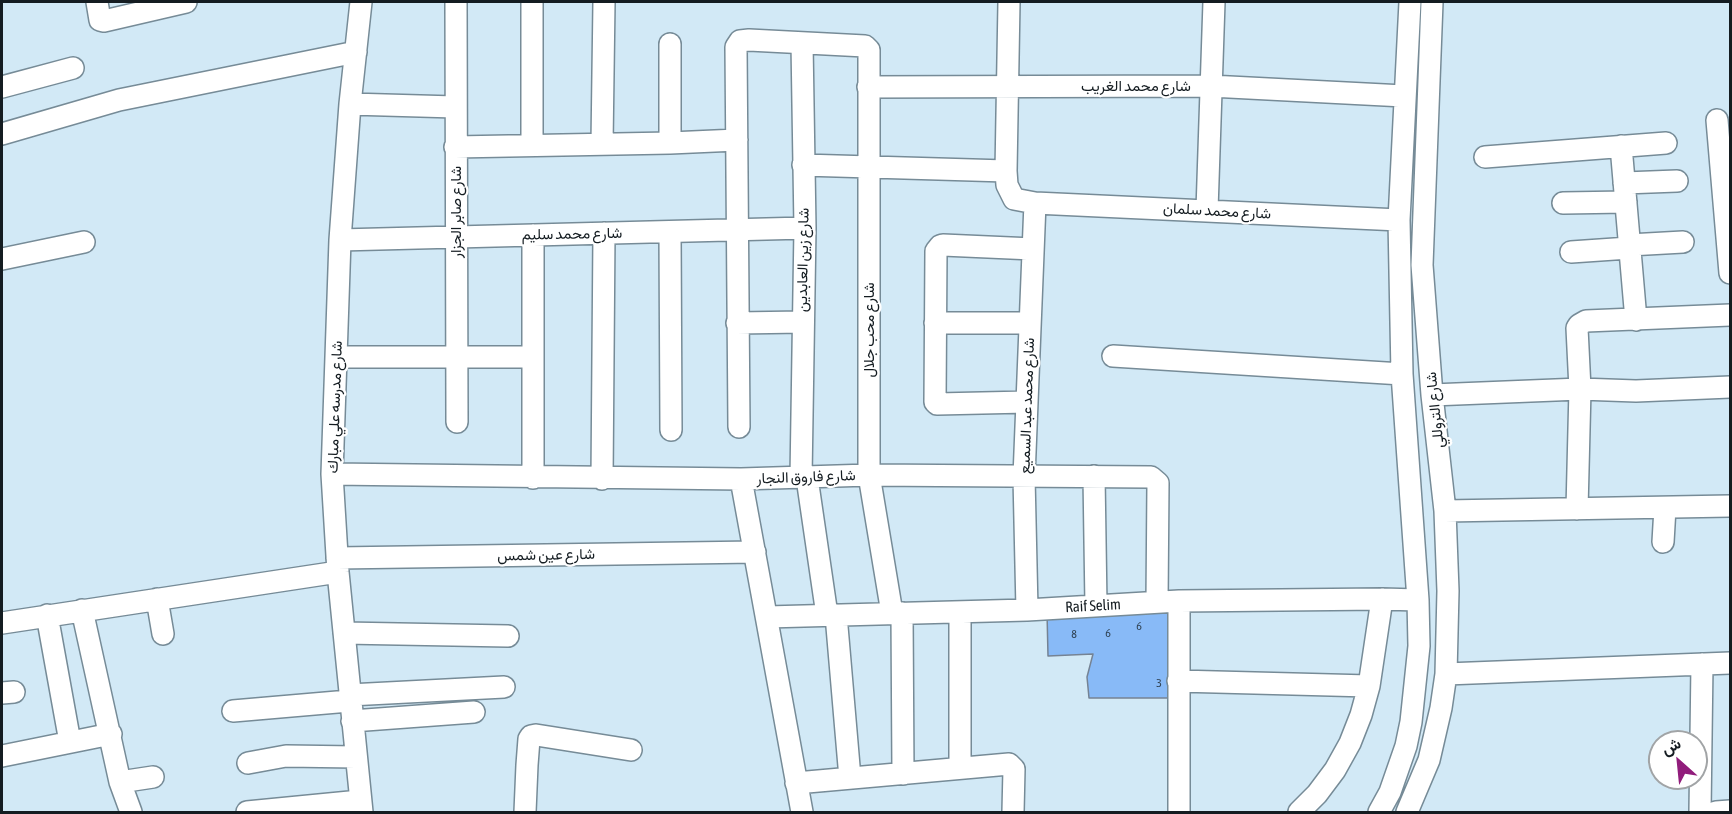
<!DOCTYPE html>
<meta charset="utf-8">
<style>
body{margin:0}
#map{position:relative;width:1732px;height:814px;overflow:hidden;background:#d2e9f6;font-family:"Asap Condensed",Vazirmatn,sans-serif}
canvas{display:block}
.frame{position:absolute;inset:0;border:3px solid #141c21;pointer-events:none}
.north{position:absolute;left:1648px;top:730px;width:60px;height:60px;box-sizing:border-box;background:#fff;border:2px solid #a1a4a6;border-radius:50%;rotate:333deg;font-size:16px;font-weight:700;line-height:24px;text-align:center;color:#141c21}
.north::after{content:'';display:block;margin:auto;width:21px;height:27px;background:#911d7c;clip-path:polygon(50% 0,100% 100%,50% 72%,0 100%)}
</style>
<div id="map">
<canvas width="1732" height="814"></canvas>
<div class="frame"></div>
<div class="north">ش</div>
</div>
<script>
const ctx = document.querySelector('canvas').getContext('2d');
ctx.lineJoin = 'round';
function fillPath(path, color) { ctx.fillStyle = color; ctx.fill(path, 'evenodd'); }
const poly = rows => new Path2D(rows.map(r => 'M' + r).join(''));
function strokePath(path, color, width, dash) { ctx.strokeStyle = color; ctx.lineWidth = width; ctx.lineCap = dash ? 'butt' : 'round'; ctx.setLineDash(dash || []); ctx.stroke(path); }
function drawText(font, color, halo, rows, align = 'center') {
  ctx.font = font + ' "Asap Condensed",Vazirmatn,sans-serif'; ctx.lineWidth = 4.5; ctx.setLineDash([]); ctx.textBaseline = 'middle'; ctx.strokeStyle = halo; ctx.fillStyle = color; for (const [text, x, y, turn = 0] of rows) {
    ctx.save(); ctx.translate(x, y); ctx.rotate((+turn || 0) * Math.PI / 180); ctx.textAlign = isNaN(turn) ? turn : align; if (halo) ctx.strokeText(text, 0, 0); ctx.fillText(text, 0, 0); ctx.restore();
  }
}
const building = poly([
 [1168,607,1170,698,1089,698,1087,677,1093,654,1048,656,1047,612,1168,607]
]);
fillPath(building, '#88baf7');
strokePath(building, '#758394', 1.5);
const minor = poly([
 [97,2,100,20,104,21,186,2],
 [361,2,350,104,340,240,332,474,338,572,362,812],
 [456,2,457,422],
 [1009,2,1006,171,1007,185,1014,199,1035,203,1399,220],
 [2,87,73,68],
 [868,87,1210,86,1404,96],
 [350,104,455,107],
 [1717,120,1730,273],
 [2,134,119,100,356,52],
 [670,143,670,44],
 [602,144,604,2],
 [532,145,532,2],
 [1621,146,1636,320],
 [455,147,670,143,737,140],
 [1485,157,1666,143],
 [803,165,1006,171],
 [1624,183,1677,181],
 [1563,203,1626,202],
 [1207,210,1214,2],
 [670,232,671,430],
 [340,240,805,228],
 [1629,245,1683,242],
 [1571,252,1629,248],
 [2,259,84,242],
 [737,323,803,322],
 [935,323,1030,323],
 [1113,356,1402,374],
 [336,357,533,357],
 [1432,395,1580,389,1636,391,1730,387],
 [1027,402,937,404,935,402,936,251,940,246,943,245,1033,249],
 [739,427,736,47,740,41,749,40,865,46,869,50,869,475,892,613],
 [332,474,741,479,869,475,1151,477,1158,483,1157,602],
 [1094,476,1096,606],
 [801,477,805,228,802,43],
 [533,478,533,235],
 [807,478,827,615],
 [602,479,604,233],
 [741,479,802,812],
 [1577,509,1580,389,1577,328,1579,325,1586,321,1730,315],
 [1445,511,1730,506],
 [1663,542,1665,508],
 [337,558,755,552],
 [157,599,163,634],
 [1179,601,1179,812],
 [82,610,120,782,131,812],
 [1027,610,1024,477,1035,203],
 [902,613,903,774],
 [47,615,70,742],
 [836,615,850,778],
 [767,617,1027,610,1179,601,1382,599,1418,600],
 [2,623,338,572],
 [344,633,508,636],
 [1446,674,1730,663],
 [1178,681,1369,686],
 [2,693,14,692],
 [349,695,504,687],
 [233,711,349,701],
 [352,721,474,712],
 [2,756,111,734],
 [248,763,286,756,356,757],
 [960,768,960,612],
 [120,782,153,777],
 [796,783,1009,764,1014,769,1013,812],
 [247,812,360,801],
 [525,812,527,765,529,739,531,736,536,735,631,750],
 [1299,812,1317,794,1335,770,1350,743,1361,715,1369,686,1382,599],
 [1379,812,1390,792,1406,746,1411,722,1419,646,1418,600,1402,374,1399,220,1410,2],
 [1407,812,1429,760,1441,708,1446,674,1448,591,1445,511,1432,395,1422,265,1432,2],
 [1700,812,1702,664],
 [1716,812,1730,811]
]);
strokePath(minor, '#768b97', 24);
strokePath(minor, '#fff', 21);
drawText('12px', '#314456', null, [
 ["6",1139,626],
 ["6",1108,633],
 ["8",1074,634],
 ["3",1159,683]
]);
drawText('15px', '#141c21', '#fff', [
 ["شارع محمد الغريب",1136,86],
 ["شارع محمد سلمان",1217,211,3],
 ["شارع صابر الجزار",456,212,-90],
 ["شارع محمد سليم",572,234,-1],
 ["شارع زين العابدين",803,260,-89],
 ["شارع محب جلال",869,330,-90],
 ["شارع محمد عبد السميع",1027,406,-88],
 ["شارع مدرسه علي مبارك",335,407,-88],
 ["شارع التروللي",1435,410,-96],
 ["شارع فاروق النجار",806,477,-2],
 ["شارع عين شمس",546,555,-1],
 ["Raif Selim",1093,606,-3]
]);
</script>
